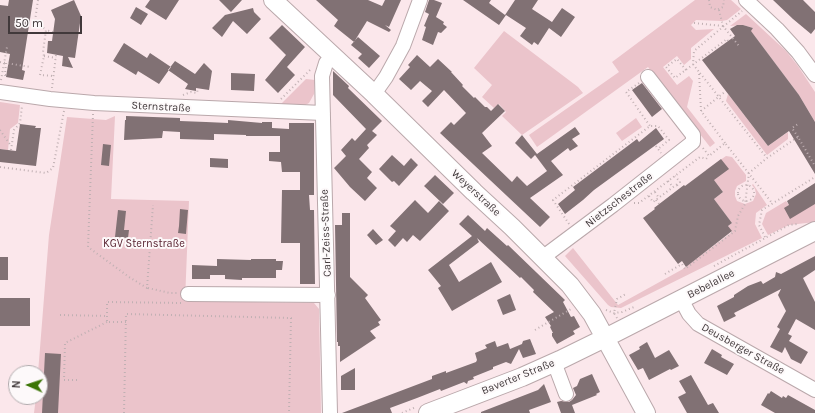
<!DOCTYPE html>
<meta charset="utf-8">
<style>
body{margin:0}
#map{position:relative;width:815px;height:413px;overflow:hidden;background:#fbe7eb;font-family:Karla,sans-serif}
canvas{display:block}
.north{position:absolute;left:8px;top:365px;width:40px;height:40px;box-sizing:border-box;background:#fdf9fa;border:1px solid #b2acae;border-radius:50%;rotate:273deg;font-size:11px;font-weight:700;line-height:16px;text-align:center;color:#41393b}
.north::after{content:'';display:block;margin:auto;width:14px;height:18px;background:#3c7506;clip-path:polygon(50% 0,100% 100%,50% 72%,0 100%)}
.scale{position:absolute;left:8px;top:16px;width:74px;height:18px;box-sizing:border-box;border:2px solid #41393b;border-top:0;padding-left:5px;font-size:12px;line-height:14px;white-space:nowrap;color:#41393b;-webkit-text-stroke:3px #fdf9fa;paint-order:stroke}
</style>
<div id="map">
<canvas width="815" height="413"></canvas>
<div class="north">N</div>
<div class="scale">50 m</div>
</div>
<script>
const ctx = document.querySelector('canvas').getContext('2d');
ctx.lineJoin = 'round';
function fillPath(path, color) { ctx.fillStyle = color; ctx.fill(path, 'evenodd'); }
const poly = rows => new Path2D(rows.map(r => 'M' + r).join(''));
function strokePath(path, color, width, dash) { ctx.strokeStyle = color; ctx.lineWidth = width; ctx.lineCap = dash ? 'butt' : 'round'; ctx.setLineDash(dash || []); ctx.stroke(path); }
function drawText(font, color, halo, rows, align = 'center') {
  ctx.font = font + ' Karla,sans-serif'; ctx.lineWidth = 4; ctx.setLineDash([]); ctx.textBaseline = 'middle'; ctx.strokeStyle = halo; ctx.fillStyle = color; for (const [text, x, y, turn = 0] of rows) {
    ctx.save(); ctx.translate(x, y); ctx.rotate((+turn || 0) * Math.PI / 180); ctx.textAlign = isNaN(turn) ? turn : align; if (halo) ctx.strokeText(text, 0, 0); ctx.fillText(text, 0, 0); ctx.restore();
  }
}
fillPath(poly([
 [695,0,731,0,741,9,727,20,722,21,696,20,691,25,696,30,714,29,691,48,691,59,684,65,677,56,663,67,677,85,689,76,693,81,687,107,715,143,710,147,648,67,537,147,529,135,619,72,612,62],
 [746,14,786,51,798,66,815,92,815,122,799,95,754,35,750,32,753,28,743,25,730,26],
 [504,31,578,87,583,93,522,135,502,116,506,112,499,104,494,108,482,97,492,85,474,68],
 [306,79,315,80,314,94,309,103,303,106,281,104],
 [728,94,768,146,788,132,788,139,767,155,726,101],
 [0,102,20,105,18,123,10,129,8,150,0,149],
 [115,116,111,199,189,201,185,301,314,303,319,309,321,413,34,413,36,397,40,397,40,373,38,373,49,235,67,117,106,120],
 [636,118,642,127,622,141,616,133],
 [726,156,732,157,746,175,746,181,737,186,735,191,735,196,737,201,745,204,753,201,756,194,755,189,752,185,753,184,767,205,756,213,755,224,762,238,621,308,611,307,608,305,565,256,573,248,618,305,683,269,732,232,728,226,732,223,714,199,723,192,706,170],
 [786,201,789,205,815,204,815,222,789,225,768,235,762,224,766,213]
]), '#ebc4cb');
fillPath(poly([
 [9,0,33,0,22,70,25,71,23,80,6,77,10,54,0,52,0,5,8,6],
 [74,0,81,16,75,58,68,57,73,68,62,66,63,56,47,53,48,41,52,41,55,19,51,10],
 [150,0,179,0,166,20,145,7],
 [219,0,242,0,231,12],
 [316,0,368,0,382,6,385,0,401,0,389,27,385,25,391,30,389,32,367,21,354,42,334,26,338,20],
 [429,0,434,0,442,3,436,17,444,22,443,24,447,27,441,33,438,32,433,45,422,40,426,27,424,26,429,14,425,12],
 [463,0,491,0,489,3,505,15,515,0,538,0,532,9,552,22,562,8,575,17,561,37,549,28,538,45,534,42,532,45,520,36,526,28,506,15,499,25],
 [773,0,803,0,815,12,815,29,811,34,793,19],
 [136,7,148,14,141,25,130,18],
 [253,8,254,12,261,19,247,34,233,21,222,37,212,28,225,15],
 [282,25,305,47,287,67,295,75,278,93,265,80,286,55,269,38],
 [737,25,743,25,753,28,751,31,799,95,815,122,815,174,789,131,768,146,702,60,735,36,730,29],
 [358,37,380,56,369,68,358,58,362,54,351,45],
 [124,43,147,58,150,53,171,67,159,84,138,71,136,75,113,61],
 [417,55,430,67,438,59,452,72,451,72,463,85,462,86,474,98,475,97,485,107,487,107,491,111,498,104,505,111,482,133,492,146,482,153,512,182,517,176,527,186,547,171,535,155,531,159,515,143,522,135,537,154,575,127,580,134,572,139,578,146,570,151,568,148,551,161,563,175,530,198,550,217,540,227,440,133,451,122,454,125,466,113,444,90,428,107,422,101,432,91,420,81,411,90,399,79,410,67,408,65],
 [175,61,195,74,204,63,212,71,209,90,196,88,196,91,185,89,188,84,168,70],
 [333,71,349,86,348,88,382,121,372,131,377,135,367,145,369,148,359,159,372,172,367,178,377,188,365,201,350,187,334,168,346,156,341,150,352,138,355,141,366,129,333,95],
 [231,73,255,74,254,91,231,90],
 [642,83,662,109,652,117,632,90],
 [126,116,180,118,180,121,206,122,228,123,228,120,262,123,262,122,272,122,272,128,289,129,289,123,314,123,314,195,309,195,310,210,314,210,315,284,300,284,300,243,281,243,282,190,300,190,300,172,282,172,281,162,269,161,269,152,280,152,280,136,246,136,246,135,214,134,214,140,180,139,180,132,163,131,162,138,124,140,125,120,126,120],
 [20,124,36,126,35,128,41,128,36,166,0,162,0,149,16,151],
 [656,128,664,139,594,190,583,200,565,214,558,204,575,190,573,187,637,139,639,142],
 [103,144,111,145,109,166,101,165],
 [392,155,404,166,411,158,418,165,399,186,394,181,392,182,379,169],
 [210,158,228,159,228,168,210,167],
 [721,159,729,169,714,180,723,192,714,199,732,223,728,226,732,231,686,267,682,261,678,264,643,218,655,209,654,208,684,185,685,186],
 [435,175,454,193,443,204,424,186],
 [815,183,815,204,790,219,784,208,789,205,787,201],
 [415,200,428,213,439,201,449,211,420,241,413,235,407,242,403,238,395,247,388,240,396,231,390,226],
 [180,209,188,210,186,234,178,233,179,226],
 [118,210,126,211,124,230,129,230,128,238,115,237],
 [342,213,350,213,350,277,368,295,365,298,381,320,378,322,380,325,370,331,376,338,340,362,340,346,338,346,338,342,337,342,335,225,342,225],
 [468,215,485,231,487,228,507,246,508,245,565,300,563,302,571,317,574,316,580,327,573,331,575,334,557,344,552,336,552,333,553,333,550,327,551,326,545,317,554,312,533,292,534,290,521,277,520,278,477,238,479,242,449,265,459,282,491,262,502,282,452,311,438,288,441,286,428,270,472,236,459,224],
 [373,229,383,240,376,245,367,235],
 [815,256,815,270,803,278,815,302,815,330,796,319,788,334,792,336,789,341,808,352,801,364,791,359,785,347,782,353,770,347,780,329,777,327,786,311,778,295,781,289,734,313,736,316,724,322,717,306,734,297,734,295,748,286,761,281,763,284,775,277,776,272,781,274],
 [0,257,8,257,8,280,0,280],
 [217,259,251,260,251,259,276,259,276,261,283,261,282,270,276,270,276,278,242,278,242,280,225,279,225,275,210,275,210,279,192,279,192,265,217,266],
 [510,294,516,310,503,315,497,300],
 [0,298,30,298,30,326,0,326],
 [530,339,536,354,523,358,519,349,511,364,506,362,493,367,493,369,473,377,474,379,468,381,467,384,464,382,441,391,440,389,417,398,390,408,392,413,342,413,432,379,432,376,446,371,446,373,476,362,477,360,475,353,487,348,485,345,495,341,497,347,508,343,510,349,522,344,523,341],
 [647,342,655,358,669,350,679,366,671,370,670,369,649,380,643,368,638,370,629,355,640,349,639,347],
 [712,349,722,355,721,357,734,364,727,375,704,363],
 [45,353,61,354,58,413,42,413],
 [355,368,355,390,341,390,341,376],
 [592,374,600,392,596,394,597,395,572,405,575,413,561,413,557,402,561,401,569,402,572,400,576,395,573,388,577,386,580,379],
 [691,375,708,405,713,403,719,413,687,413,678,397,686,393,679,381],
 [544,384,551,402,529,410,530,413,481,413,481,412,538,390],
 [771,391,782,398,783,396,786,398,788,395,815,410,815,413,775,413,761,405,768,393,769,394]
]), '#817174');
const minor = poly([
 [746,0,777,29,798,52,815,75],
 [0,92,50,99,94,103,323,113],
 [374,94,386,77,403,46,420,0],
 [542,258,613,205,693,142,693,135,648,77],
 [188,294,328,295],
 [681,299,689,314,698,324,815,390],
 [554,362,566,394],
 [330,413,322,76,326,63,332,56]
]);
const major = poly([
 [273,0,374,94,474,192,512,227,570,285,592,314,646,413],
 [428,413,522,377,560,360,613,334,815,231]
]);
strokePath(minor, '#baa8ab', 16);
strokePath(major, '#baa8ab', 20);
strokePath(poly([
 [38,0,35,21,46,30],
 [709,0,710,7,717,10,723,7,724,0],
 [719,10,723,26,739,46],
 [694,23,723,26],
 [53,32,46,30,43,52,44,56,40,75,53,76],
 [44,56,56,58],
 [0,62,30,67],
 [6,63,5,75,6,75],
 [686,70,677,59,666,67,675,78,727,39,728,41],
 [700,73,767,158],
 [1,80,7,47],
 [639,83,626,92,650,126],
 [52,88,56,55],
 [183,95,191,92,197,93,198,88],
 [281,99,312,68],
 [701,111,726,91],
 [93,114,88,247,129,277,147,288,153,205],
 [0,130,11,146],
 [798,137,792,128,798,124],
 [725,143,701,111,699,72,693,64,694,51,742,11],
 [656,146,661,153],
 [703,148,709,156,725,143,772,203],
 [11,150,14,130,20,123,22,106],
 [0,167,46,173,53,168,64,111],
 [668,181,673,187],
 [677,185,679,188],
 '738 193a8 8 0 1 1 16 0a8 8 0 1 1-16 0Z',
 [655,192,659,198],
 [649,196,653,202,680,182,675,176],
 [656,200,659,204],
 [634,203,639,203,700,157,706,159,709,156],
 [569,224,553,200,650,126,658,126,669,140,658,149],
 [765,237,759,225,762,210,815,177],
 [714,266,789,225,797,224],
 [665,274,682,264,685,269,735,231,738,216,745,204,749,173,767,158,798,137,815,166],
 [148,288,170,293,177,293],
 [606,310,614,313,622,312,634,307],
 [60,315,107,316],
 [617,318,614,313,617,299,626,294],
 [126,322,107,322,107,302,182,303],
 [535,330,571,309],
 [77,380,64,380,65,343,107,322],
 [124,413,126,314,291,318,289,413],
 [402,413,416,407]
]), '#c0b0b3', 2, [1, 3]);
strokePath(minor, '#fff', 14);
strokePath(major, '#fff', 18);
drawText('11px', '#41393b', '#fdf9fa', [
 ["Sternstraße",161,107,3],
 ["Weyerstraße",476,193,43],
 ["Nietzschestraße",619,200,-38],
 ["Carl-Zeiss-Straße",326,233,-92],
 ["Bebelallee",711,284,-27],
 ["Deusberger Straße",743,349,29],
 ["Baverter Straße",518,377,-22]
]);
drawText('11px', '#592432', '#fdf9fa', [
 ["KGV Sternstraße",144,244]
]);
</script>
